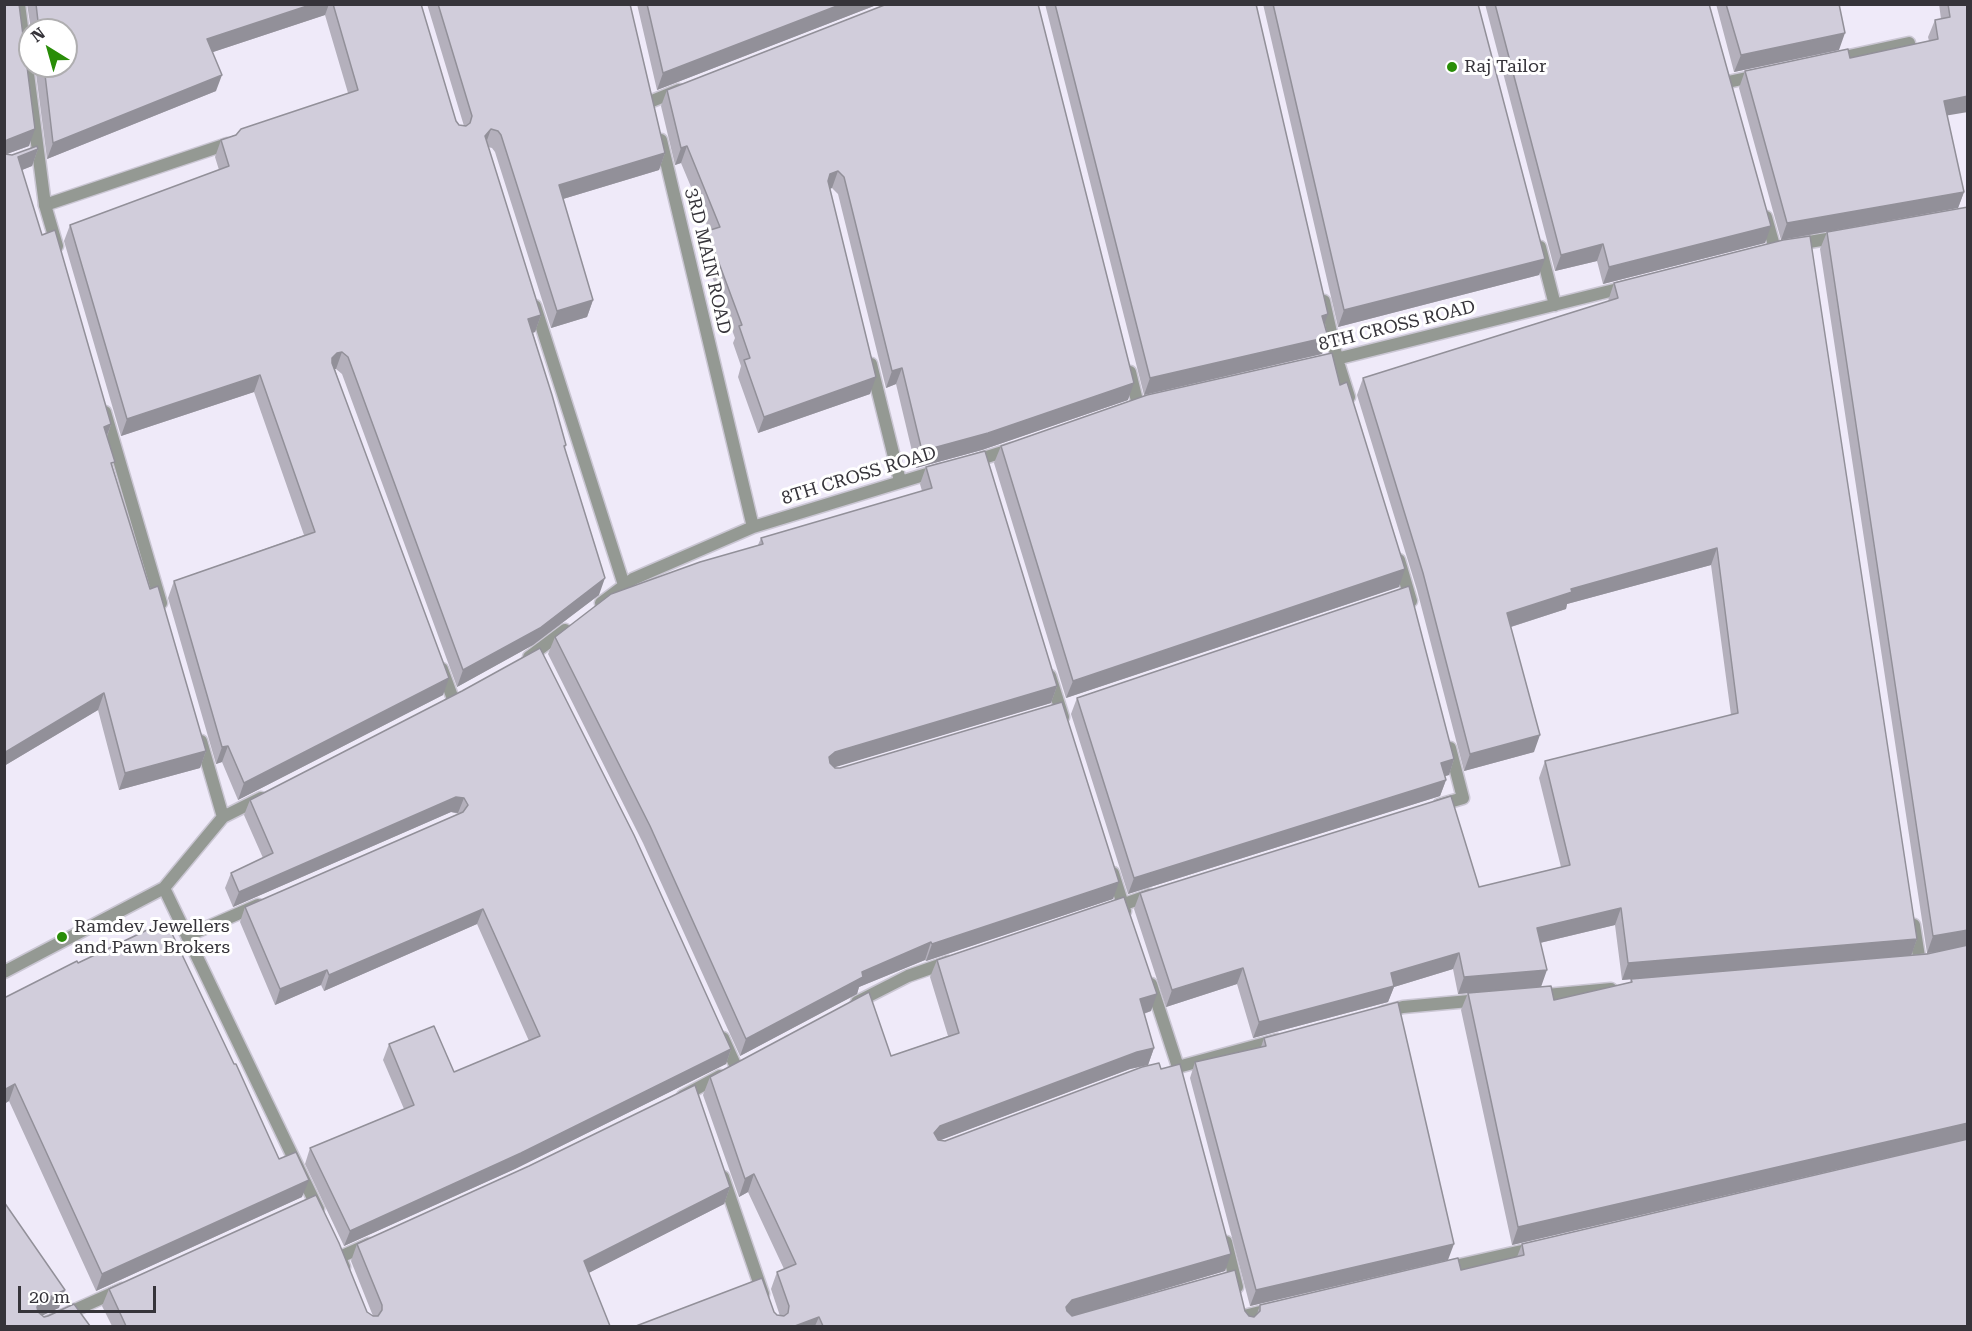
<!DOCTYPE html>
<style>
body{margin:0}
#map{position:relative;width:1972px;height:1331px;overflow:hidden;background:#efeaf9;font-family:"Roboto Serif",serif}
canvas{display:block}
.frame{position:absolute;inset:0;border:6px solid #36343a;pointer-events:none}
.north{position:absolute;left:18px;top:18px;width:60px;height:60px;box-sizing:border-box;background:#fff;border:2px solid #afaeb0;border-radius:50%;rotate:323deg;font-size:16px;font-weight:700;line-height:24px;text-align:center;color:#36343a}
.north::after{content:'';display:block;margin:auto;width:21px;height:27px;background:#298d08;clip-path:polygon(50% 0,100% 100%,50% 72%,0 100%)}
.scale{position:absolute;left:18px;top:1286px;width:138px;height:27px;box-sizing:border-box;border:3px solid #36343a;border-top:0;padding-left:8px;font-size:18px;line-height:21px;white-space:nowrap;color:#36343a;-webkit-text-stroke:4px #fff;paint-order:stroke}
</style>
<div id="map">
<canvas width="1972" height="1331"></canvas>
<div class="frame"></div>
<div class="north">N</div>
<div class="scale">20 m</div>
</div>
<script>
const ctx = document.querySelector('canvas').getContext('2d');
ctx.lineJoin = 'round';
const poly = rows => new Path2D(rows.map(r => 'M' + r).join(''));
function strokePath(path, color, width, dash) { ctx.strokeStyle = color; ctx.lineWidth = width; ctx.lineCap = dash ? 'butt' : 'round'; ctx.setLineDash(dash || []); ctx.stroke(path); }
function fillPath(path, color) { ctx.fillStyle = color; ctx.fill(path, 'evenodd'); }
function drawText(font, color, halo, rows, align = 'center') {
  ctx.font = font + ' "Roboto Serif",serif'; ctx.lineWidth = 6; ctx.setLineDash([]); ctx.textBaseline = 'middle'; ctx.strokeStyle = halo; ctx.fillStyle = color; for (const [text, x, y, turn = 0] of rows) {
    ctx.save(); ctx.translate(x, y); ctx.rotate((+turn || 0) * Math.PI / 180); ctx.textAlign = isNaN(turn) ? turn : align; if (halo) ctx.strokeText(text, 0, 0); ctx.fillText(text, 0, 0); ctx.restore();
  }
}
const service = poly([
 [45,205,227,144]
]);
const minor = poly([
 [19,4,45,205,57,246],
 [1835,59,1909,43],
 [1728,82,1756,76],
 [652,101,679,90],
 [661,140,753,527],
 [1766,217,1775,249],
 [1797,244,1839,237],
 [1540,247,1555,305],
 [1324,301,1337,359,1349,397],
 [535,306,624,585],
 [1320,363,1626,287],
 [871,364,900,481],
 [1130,372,1138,405],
 [105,412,161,603],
 [971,462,1012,449],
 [1399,560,1411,601],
 [601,603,633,579,753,527,940,470],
 [529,657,565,630],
 [442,669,453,699],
 [1050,676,1063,717],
 [201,741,223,817],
 [1439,805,1463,798,1450,748],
 [1113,873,1125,911],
 [164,888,318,1209],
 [1113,908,1150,895],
 [1914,925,1920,963],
 [187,936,258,905],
 [4,972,164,888,223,817,261,798],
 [1151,984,1178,1067,1277,1040],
 [1536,996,1611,989],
 [857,1002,908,976,948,962],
 [1384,1012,1403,1007,1480,1000],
 [723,1038,736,1067],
 [683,1096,720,1076],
 [723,1177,763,1294],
 [1226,1242,1237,1287],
 [344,1267,340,1257,369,1244],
 [1446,1268,1535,1248],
 [1244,1316,1272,1309],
 [39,1326,122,1289]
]);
strokePath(service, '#cac6d3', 15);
strokePath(minor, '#cac6d3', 15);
strokePath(service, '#949993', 12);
strokePath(minor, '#949993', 12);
fillPath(poly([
 [4,4,29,146,7,154,12,155,38,149,32,166,22,170,42,235,111,424,107,437,113,468,150,589,206,751,200,768,119,790,98,710,4,766],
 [27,4,421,4,456,121,459,125,464,126,427,4,630,4,665,153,659,170,563,199,593,300,587,317,551,328,495,152,492,148,488,147,541,315,535,332,533,333,566,445,565,448,599,595,533,645,457,687,342,374,336,369,335,369,443,695,238,800,222,762,216,764,168,598,174,581,304,535,254,392,121,436,64,241,70,225,219,170,215,157,221,140,348,93,325,15,213,52,216,91,47,159,35,66,66,66,66,30,31,30],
 [637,4,879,4,657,90],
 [887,4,1128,400,982,450,916,468,896,384,886,388,838,194,832,188,830,189,870,394,758,433,738,377,741,366,733,343,735,338,701,247,707,231,709,230,681,163,675,165,661,106,667,90],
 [1045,4,1256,4,1328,337,1322,354,1144,395],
 [1263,4,1478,4,1539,275,1338,327],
 [1485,4,1709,4,1765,243,1603,284,1597,261,1555,271],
 [1716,4,1839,4,1839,50,1734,72],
 [1939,4,1968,4,1947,116,1964,192,1958,208,1781,240,1739,88,1745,71,1850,58,1929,41,1928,37,1935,20,1941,19],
 [1827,232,1966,1139,1512,1245,1461,1010,1468,993,1458,994,1453,969,1394,987,1388,1002,1253,1038,1237,984,1166,1007,1134,909,1140,893,1479,887,1561,867,1539,778,1545,761,1731,715,1711,565,1567,604,1566,609,1511,627,1534,752,1464,771,1417,590,1357,395,1363,378,1608,301,1614,283,1917,939,1911,955,1927,953,1820,249],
 [1615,925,1622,980,1631,979,1630,983,1554,1000,1541,987,1540,943],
 [1340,385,1399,587,1066,698,994,463,1001,446],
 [926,467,1057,686,1051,703,834,767,1113,899,926,961,925,960,859,987,857,994,740,1056,643,843,548,654,555,637,758,545,761,538,922,491,920,484],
 [462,691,731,1049,726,1064,515,1169,344,1246,305,1164,310,1148,404,1109,383,1060,389,1044,454,1072,529,1041,477,924,324,991,321,985,275,1005,240,922,245,907,459,814,451,812,233,907,225,888,231,873,263,858,244,815,250,800],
 [1077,698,1454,759,1449,775,1445,776,1446,780,1440,796,1128,894,1071,714],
 [937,960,1151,1011,1144,1014,1154,1048,1148,1065,1130,1069,940,1140,1225,1271,1075,1315,1245,1311,1249,1316,1254,1317,1257,1314,1260,1305,1461,1270,1517,1257,1522,1244,1968,1326,636,1326,774,1312,777,1315,780,1316,771,1289,777,1272,784,1269,748,1192,739,1197,703,1095,710,1077,891,1056,948,1036,930,977],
 [78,963,279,1159,302,1197,96,1291,9,1101,4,1104,4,998],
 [1264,1038,1448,1260,1250,1306,1190,1078,1195,1062,1261,1047],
 [730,1187,724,1204,588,1273,610,1326,112,1326,102,1306,109,1289,367,1312,373,1316,351,1261,357,1244]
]), '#b4b0bc');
fillPath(poly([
 [313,4,329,4,325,15,201,56,207,39],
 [842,4,879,4,657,90,663,73],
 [1845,33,1839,50,1734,72,1741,55],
 [222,75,216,91,47,159,53,143],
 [1968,96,1968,112,1938,117,1944,101],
 [35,129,29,146,4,155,4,142,7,140],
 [491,129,485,146,485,136],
 [687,146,681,163,675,165,681,148],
 [38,149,32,166,12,174,18,157],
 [665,153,659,170,553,202,559,185],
 [838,171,832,188,824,190,830,174],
 [1964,192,1958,208,1781,240,1787,223],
 [1771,226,1765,243,1603,284,1609,267],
 [1603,244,1597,261,1555,271,1561,255],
 [1545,259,1539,275,1338,327,1344,310],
 [593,300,587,317,551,328,557,311],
 [1328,314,1322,331,1322,316],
 [541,315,535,332,522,336,528,319],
 [1328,337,1322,354,1144,395,1150,378],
 [342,352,336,369,331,370,332,358,337,353],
 [902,368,896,384,886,388,892,371],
 [260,375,254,392,121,436,127,419],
 [876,377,870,394,758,433,764,417],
 [1134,383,1128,400,982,450,916,468,922,451],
 [111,424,105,441,104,427],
 [1717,548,1711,565,1567,604,1566,609,1501,630,1507,613,1571,589],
 [1405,569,1399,587,1066,698,1073,681],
 [605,578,599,595,533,645,457,687,463,670],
 [449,678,443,695,238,800,244,783],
 [1057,686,1051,703,829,769,829,757,835,752],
 [104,693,98,710,4,766,4,753],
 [1540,735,1534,752,1464,771,1470,754],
 [228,746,222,762,216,764,222,747],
 [206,751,200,768,119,790,125,773],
 [1454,759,1449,775,1435,779,1441,763],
 [1446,780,1440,796,1128,894,1134,878],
 [456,797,464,798,458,813,451,812,233,907,239,892],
 [1119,882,1113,899,926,961,932,944],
 [1621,908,1615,925,1531,945,1537,928],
 [483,909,477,924,324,991,329,975],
 [1968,930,1968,947,1927,953,1933,936],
 [1917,939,1911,956,1622,980,1628,963],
 [931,942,925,960,859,987,857,994,740,1056,746,1039,862,972],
 [1459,953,1453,969,1394,987,1388,1002,1253,1038,1259,1022,1391,973],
 [1243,968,1237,984,1166,1007,1172,990],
 [327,970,321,985,275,1005,280,989],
 [1547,970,1541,987,1458,994,1464,977],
 [1157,994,1151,1011,1133,1017,1140,999],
 [1154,1048,1148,1065,1130,1069,933,1143,934,1133,940,1126,1137,1052],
 [731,1049,726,1064,515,1169,344,1246,350,1231],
 [15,1084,9,1101,4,1104,4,1090],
 [1968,1123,1968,1139,1512,1245,1518,1227],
 [754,1174,748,1192,739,1197,745,1179],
 [309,1180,302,1197,96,1291,102,1274],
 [730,1187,724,1204,577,1279,584,1261],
 [1454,1244,1448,1260,1250,1306,1256,1290],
 [1231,1254,1225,1271,1066,1318,1066,1307,1072,1300],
 [65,1290,59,1308,35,1319,37,1307,41,1301],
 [819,1317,815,1326,795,1326]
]), '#929099');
const building = poly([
 [4,4,19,4,35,129,7,140,4,142,4,4],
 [36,4,313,4,207,39,222,75,53,143,44,66,66,66,66,30,39,30,36,4],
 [333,4,421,4,456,121,459,125,466,126,470,123,472,116,438,4,630,4,665,153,559,185,593,300,557,311,501,135,498,131,491,129,485,136,541,315,528,319,552,395,566,445,564,446,605,578,540,628,463,670,348,357,342,352,337,353,332,358,332,363,449,678,244,783,228,746,222,747,174,581,315,532,260,375,127,419,70,225,229,166,221,140,236,135,241,129,358,90,333,4],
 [647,4,842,4,663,73,647,4],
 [887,4,1038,4,1134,383,988,433,922,451,902,368,892,371,844,177,838,171,830,174,828,181,876,377,764,417,744,360,750,358,739,326,742,325,707,231,720,227,687,146,681,148,667,90,887,4],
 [1055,4,1256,4,1328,314,1322,316,1328,337,1150,378,1055,4],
 [1273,4,1478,4,1545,259,1344,310,1273,4],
 [1495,4,1709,4,1771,226,1609,267,1603,244,1561,255,1495,4],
 [1726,4,1839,4,1845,33,1741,55,1726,4],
 [1948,4,1968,4,1968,96,1944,101,1964,192,1787,223,1745,71,1848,49,1850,58,1938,39,1935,20,1950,17,1948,4],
 [37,146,38,149,18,157,42,235,55,230,111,424,104,427,115,462,111,463,150,589,158,586,206,751,125,773,104,693,4,753,4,153,5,154,12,155,37,146],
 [1968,207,1968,930,1933,936,1827,232,1968,207],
 [1810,236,1917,939,1628,963,1621,908,1537,928,1547,970,1464,977,1459,953,1391,973,1394,986,1259,1022,1243,968,1172,990,1140,893,1451,796,1479,887,1570,865,1545,761,1738,713,1717,548,1571,589,1572,592,1507,613,1540,735,1470,754,1423,573,1363,378,1618,298,1614,283,1783,240,1810,236],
 [1332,353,1340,385,1347,382,1405,569,1073,681,1001,446,1147,395,1332,353],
 [985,451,1057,686,835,752,829,757,830,763,835,768,840,768,1062,702,1119,882,932,944,931,942,862,972,863,977,746,1039,650,826,555,637,611,594,700,562,763,544,761,538,932,488,926,467,985,451],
 [1409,586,1454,759,1441,763,1446,780,1134,878,1077,698,1409,586],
 [540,648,634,835,731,1049,521,1153,350,1231,310,1148,414,1105,389,1044,434,1026,454,1072,540,1036,483,909,329,975,327,970,280,989,245,907,463,812,468,805,464,798,456,797,239,892,231,873,273,853,250,800,462,691,540,648],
 [1124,897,1157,994,1140,999,1154,1048,1137,1052,940,1126,934,1133,938,1140,945,1141,1142,1067,1159,1063,1161,1069,1180,1064,1231,1254,1072,1300,1066,1307,1067,1311,1072,1316,1235,1270,1245,1311,1249,1316,1254,1317,1260,1311,1260,1305,1458,1258,1461,1270,1524,1255,1522,1244,1968,1139,1968,1326,823,1326,819,1317,795,1326,636,1326,762,1278,774,1312,777,1315,784,1316,788,1313,789,1306,777,1272,796,1264,754,1174,745,1179,710,1077,869,992,891,1056,959,1033,937,960,1124,897],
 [166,921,234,1064,236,1064,279,1159,296,1152,309,1180,102,1274,15,1084,4,1090,4,998,77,961,78,963,166,921],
 [1968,945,1968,1123,1518,1227,1468,993,1551,986,1554,1000,1632,982,1631,979,1927,954,1968,945],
 [1398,1002,1454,1244,1256,1290,1195,1062,1266,1046,1264,1038,1398,1002],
 [695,1085,730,1187,584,1261,610,1326,126,1326,109,1289,316,1195,339,1243,367,1312,373,1316,378,1316,382,1310,382,1305,357,1244,529,1166,695,1085],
 [4,1202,65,1290,41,1301,37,1307,38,1312,44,1317,48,1316,74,1304,90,1326,4,1326,4,1202]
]);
fillPath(building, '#d1cddb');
strokePath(building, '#929099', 1.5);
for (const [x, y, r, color] of [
 [1452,67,6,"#298d08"],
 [62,937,6,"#298d08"]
]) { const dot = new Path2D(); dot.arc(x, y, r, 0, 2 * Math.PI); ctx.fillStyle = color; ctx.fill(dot); strokePath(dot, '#fff', 2); }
drawText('18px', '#36343a', '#fff', [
 ["Raj Tailor",1464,67],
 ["Ramdev Jewellers",74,927],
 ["and Pawn Brokers",74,948]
], 'left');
drawText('18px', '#36343a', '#fff', [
 ["3RD MAIN ROAD",708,261,77],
 ["8TH CROSS ROAD",1397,326,-14],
 ["8TH CROSS ROAD",859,476,-17]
]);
</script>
